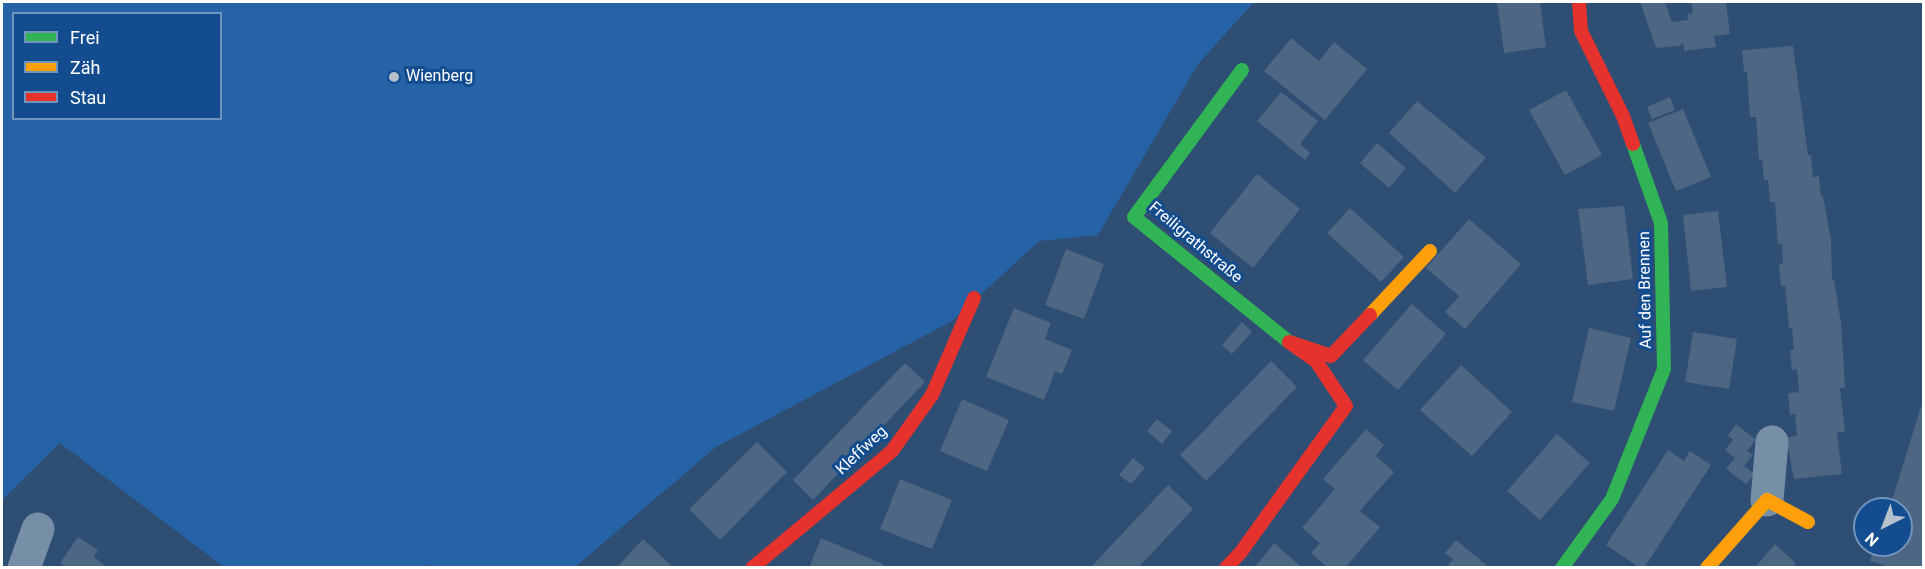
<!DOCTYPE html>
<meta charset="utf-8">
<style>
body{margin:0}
#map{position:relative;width:1925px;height:569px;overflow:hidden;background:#2f4e73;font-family:Roboto,sans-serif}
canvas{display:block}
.frame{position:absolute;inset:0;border:3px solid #fff;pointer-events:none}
.legend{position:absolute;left:12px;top:12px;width:210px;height:108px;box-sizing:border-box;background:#134c8f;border:2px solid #7194bc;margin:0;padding:8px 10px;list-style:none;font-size:18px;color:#fff}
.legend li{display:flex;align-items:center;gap:12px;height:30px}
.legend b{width:30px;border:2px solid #7194bc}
.north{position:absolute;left:1853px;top:497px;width:60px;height:60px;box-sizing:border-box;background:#134c8f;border:2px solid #7194bc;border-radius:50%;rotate:222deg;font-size:16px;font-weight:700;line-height:24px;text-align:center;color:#fff}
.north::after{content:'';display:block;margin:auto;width:21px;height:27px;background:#b6c1ce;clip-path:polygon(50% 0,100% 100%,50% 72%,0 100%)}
</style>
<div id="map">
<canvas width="1925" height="569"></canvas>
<div class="frame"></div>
<ul class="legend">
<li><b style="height:8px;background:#30b455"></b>Frei</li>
<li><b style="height:8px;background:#ff9f0a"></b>Zäh</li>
<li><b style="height:8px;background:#e5322d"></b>Stau</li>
</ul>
<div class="north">N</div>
</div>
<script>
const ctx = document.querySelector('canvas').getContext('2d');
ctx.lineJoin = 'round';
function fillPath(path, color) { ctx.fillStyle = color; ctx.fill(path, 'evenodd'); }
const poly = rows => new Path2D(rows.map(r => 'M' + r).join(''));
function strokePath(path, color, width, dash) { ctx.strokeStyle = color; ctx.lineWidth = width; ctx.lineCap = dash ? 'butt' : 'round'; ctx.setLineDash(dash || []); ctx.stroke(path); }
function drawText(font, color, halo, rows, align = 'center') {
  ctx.font = font + ' Roboto,sans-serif'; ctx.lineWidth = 6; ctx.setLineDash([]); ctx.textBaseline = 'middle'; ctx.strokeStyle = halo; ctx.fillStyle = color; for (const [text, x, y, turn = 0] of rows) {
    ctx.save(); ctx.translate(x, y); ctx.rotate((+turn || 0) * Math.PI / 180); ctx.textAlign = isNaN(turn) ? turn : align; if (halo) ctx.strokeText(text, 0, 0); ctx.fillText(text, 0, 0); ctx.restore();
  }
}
fillPath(poly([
 [2,2,1254,2,1198,64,1098,235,1039,241,952,321,716,447,575,567,431,568,426,564,424,568,224,567,60,443,2,500],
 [14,14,220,14,220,118,14,118]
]), '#2663a6');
fillPath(poly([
 [1497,2,1540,2,1546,47,1504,53],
 [1640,2,1665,2,1672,22,1688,20,1687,14,1693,13,1691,2,1726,2,1730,34,1714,36,1716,47,1684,51,1683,42,1680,46,1656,48],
 [1291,38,1319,61,1334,42,1367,69,1325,120,1264,71],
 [1793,46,1808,155,1811,155,1813,177,1819,176,1821,197,1823,196,1831,239,1832,280,1834,280,1841,323,1845,388,1840,388,1845,432,1837,432,1842,474,1794,479,1786,437,1797,436,1795,414,1790,415,1788,393,1799,392,1797,369,1792,370,1790,350,1794,350,1792,328,1789,328,1785,286,1781,286,1779,264,1783,263,1782,244,1778,245,1775,202,1770,202,1768,180,1764,180,1762,160,1759,160,1756,117,1750,117,1747,72,1744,72,1742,50],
 [1566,90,1602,155,1565,175,1529,110],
 [1281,92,1318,121,1300,144,1310,153,1305,160,1257,121],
 [1670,97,1675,110,1652,119,1647,107],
 [1417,101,1486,158,1455,193,1389,133],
 [1683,109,1711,177,1676,191,1648,123],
 [1377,143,1406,168,1389,188,1360,163],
 [1257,174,1300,209,1253,268,1210,233],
 [1624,206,1633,279,1588,285,1578,209],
 [1350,208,1404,257,1381,282,1327,233],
 [1718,211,1727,287,1691,291,1683,215],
 [1469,219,1521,264,1465,329,1445,312,1459,296,1426,268],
 [1066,249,1104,264,1084,319,1045,305],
 [1412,304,1446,334,1398,390,1363,360],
 [1014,308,1051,323,1045,339,1072,350,1062,374,1055,371,1044,400,986,377],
 [1242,322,1252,332,1232,354,1222,345],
 [1589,328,1631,338,1614,411,1572,402],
 [1693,332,1737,339,1729,389,1685,382],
 [1271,361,1297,387,1206,481,1180,455],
 [905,363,925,382,813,500,793,480],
 [1461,365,1512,412,1472,456,1420,410],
 [1924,397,1924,568,1892,568,1870,561,1875,545,1901,545,1901,509,1886,509,1889,499,1892,500],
 [962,399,1009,420,987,471,940,451],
 [1157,419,1172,431,1162,444,1147,431],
 [1736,424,1756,440,1747,451,1753,455,1744,466,1755,474,1746,484,1726,469,1735,458,1725,450,1733,440,1728,435],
 [1366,429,1384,445,1376,456,1394,472,1360,511,1380,527,1345,568,1328,568,1311,553,1320,543,1302,528,1335,489,1323,479],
 [1557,434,1590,463,1540,520,1507,491],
 [757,442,787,472,720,540,689,509],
 [1668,450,1684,461,1690,451,1711,465,1644,568,1640,568,1606,545],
 [1133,458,1145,468,1131,484,1119,475],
 [900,479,952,500,932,549,880,529],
 [1168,485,1193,509,1138,568,1090,568],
 [78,537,98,550,94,557,108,568,66,568,60,563],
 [821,538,883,564,881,568,809,568],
 [643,539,674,568,616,568],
 [1456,540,1490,568,1446,568,1453,559,1445,553],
 [1274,543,1303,568,1254,568],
 [1775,544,1796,563,1793,568,1754,568]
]), '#4c6683');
strokePath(poly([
 [1767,500,1772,442],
 [24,568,38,529]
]), '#768ea6', 33);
strokePath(poly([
 [1242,70,1134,217,1289,342],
 [1562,568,1612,499,1664,369,1661,223,1633,144]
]), '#30b455', 14);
strokePath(poly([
 [1370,315,1430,251],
 [1707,568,1767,500,1808,522]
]), '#ff9f0a', 14);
strokePath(poly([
 [1579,2,1581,31,1623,116,1633,144],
 [752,568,892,451,932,395,974,298],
 [1226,568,1241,552,1346,406,1316,361,1289,342,1331,356,1370,315]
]), '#e5322d', 14);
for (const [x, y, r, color] of [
 [394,77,6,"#b6c1ce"]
]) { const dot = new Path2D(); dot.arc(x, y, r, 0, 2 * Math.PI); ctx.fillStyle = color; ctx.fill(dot); strokePath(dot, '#134c8f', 2); }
drawText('16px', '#fff', '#134c8f', [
 ["Wienberg",406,77]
], 'left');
drawText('16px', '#fff', '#134c8f', [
 ["Freiligrathstraße",1195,243,40],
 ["Auf den Brennen",1646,290,-91],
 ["Kleffweg",862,451,-43]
]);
</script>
